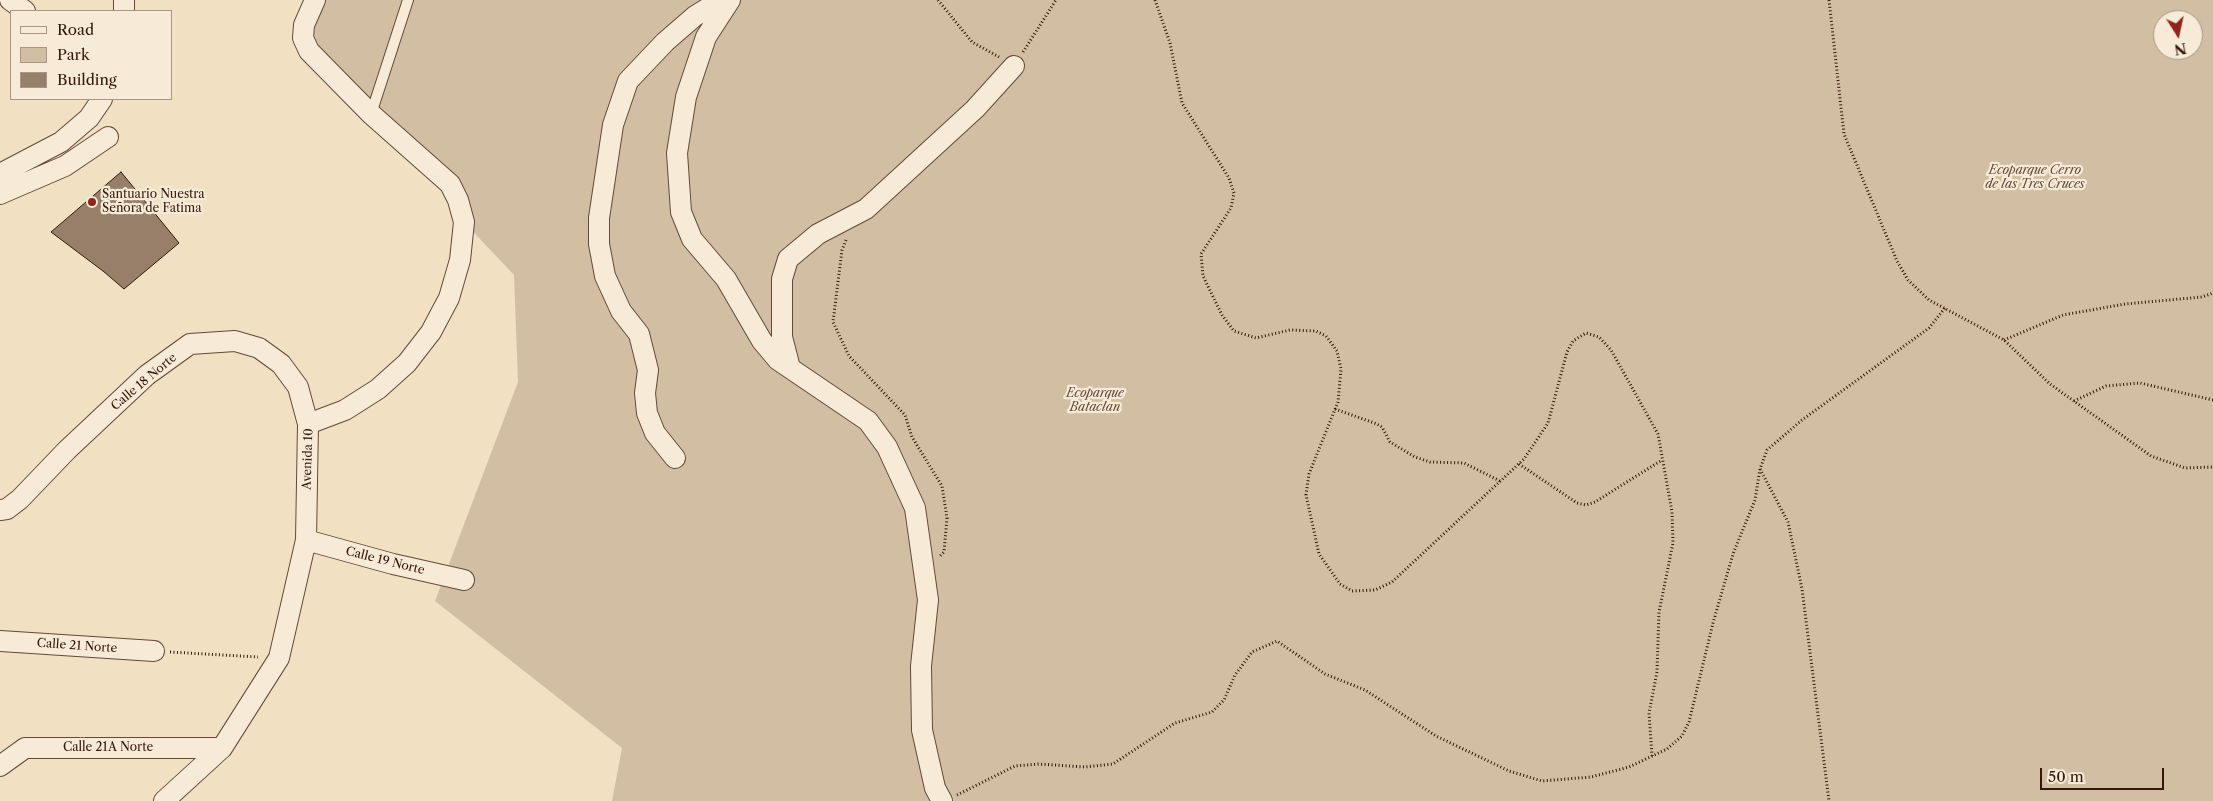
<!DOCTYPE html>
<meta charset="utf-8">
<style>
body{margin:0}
#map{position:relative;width:2213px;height:801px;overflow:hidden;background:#f2e0c3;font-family:"Libre Caslon Text",serif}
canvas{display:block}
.legend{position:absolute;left:10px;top:10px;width:162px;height:90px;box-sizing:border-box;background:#f7ebd8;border:1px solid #a99685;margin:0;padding:6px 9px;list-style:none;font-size:15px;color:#351709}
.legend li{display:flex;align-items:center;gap:10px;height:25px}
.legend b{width:25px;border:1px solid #a99685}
.north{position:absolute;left:2153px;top:10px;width:50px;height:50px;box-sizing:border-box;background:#f7ebd8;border:1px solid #a99685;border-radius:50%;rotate:170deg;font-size:14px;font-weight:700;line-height:20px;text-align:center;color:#351709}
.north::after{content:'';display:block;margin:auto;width:18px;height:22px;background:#8f2418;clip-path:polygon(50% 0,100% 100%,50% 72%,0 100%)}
.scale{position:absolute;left:2040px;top:768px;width:124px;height:22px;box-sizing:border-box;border:2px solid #351709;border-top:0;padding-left:6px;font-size:15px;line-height:18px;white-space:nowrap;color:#351709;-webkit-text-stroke:4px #f7ebd8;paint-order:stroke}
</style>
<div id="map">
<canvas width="2213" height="801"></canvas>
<ul class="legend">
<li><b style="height:6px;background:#f7ebd8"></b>Road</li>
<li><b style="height:14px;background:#d2bea3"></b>Park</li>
<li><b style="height:14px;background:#97806a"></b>Building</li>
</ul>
<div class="north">N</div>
<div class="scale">50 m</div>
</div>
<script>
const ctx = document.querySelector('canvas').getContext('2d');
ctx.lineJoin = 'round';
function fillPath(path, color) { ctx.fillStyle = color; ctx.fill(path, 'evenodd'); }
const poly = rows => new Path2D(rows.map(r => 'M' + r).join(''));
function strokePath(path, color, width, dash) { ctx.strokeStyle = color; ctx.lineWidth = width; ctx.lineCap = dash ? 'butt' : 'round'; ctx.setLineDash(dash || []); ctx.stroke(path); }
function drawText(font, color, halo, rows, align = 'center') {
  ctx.font = font + ' "Libre Caslon Text",serif'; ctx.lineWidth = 4.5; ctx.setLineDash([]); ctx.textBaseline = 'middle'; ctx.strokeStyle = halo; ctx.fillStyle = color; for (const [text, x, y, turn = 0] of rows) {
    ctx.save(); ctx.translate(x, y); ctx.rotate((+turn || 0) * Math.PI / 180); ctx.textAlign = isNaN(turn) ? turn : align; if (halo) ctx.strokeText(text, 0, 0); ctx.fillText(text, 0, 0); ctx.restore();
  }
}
fillPath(poly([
 [315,0,2213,0,2213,801,612,801,622,748,435,601,518,382,514,275,464,222,458,200,309,51],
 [2163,20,2193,20,2193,50,2163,50]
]), '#d2bea3');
const building = poly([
 [121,172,179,243,124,289,103,271,51,232,121,172]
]);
fillPath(building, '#97806a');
strokePath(building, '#351709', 1);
const lane = poly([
 [371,114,408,0]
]);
const street = poly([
 [10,0,25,11],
 [124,0,124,11],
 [730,0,706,37,686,97,677,153,681,212,692,239,726,279,762,341,778,360,868,421,887,447,915,508,928,600,921,666,922,730,935,788,942,801],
 [0,174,61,142,89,118,102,99],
 [0,194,65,166,108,137],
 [790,368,782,337,782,279,788,259,818,234,866,209,975,109,1014,66],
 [308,424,345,410,378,389,407,363,431,332,449,298,460,260,464,222,458,200,450,184,371,114,309,51,303,38,304,25,315,0],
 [675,458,655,433,647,413,645,393,648,370,639,334,621,311,605,276,599,244,599,218,613,125,628,81,665,42,695,16,721,0],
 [0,510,7,509,20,499,67,450,147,375,190,344,235,341,259,348,281,364,298,387,308,424,306,540,279,658,222,748,164,801],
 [306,540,393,564,464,580],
 [0,641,154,651],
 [0,766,25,748,222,748]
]);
strokePath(lane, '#644938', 12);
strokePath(street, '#644938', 22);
strokePath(poly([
 [938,0,972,42,999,57],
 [1155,0,1170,43,1182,103,1229,178,1234,193,1231,208,1201,254,1203,276,1222,315,1234,331,1256,338,1290,330,1316,331,1326,336,1337,351,1341,369,1338,402,1309,474,1306,495,1319,554,1340,584,1352,591,1375,590,1392,582,1524,459,1548,423,1567,352,1573,341,1586,333,1599,337,1611,350,1658,434,1672,512,1673,543,1659,612,1657,672,1649,713,1652,756],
 [1829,0,1844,134,1897,261,1908,280,1929,300,2004,340,2050,384,2151,456,2185,468,2213,467],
 [1023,52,1056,0],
 [846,240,842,250,833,322,849,356,905,415,912,437,942,486,947,518,944,552,939,557],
 [2004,340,2063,315,2125,304,2202,297,2213,293],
 [2074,401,2106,386,2140,383,2213,400],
 [1335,409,1377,424,1382,427,1390,442,1415,457,1430,462,1464,463,1500,481],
 [1519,464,1577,503,1586,505,1595,502,1662,460],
 [1760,469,1788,522,1802,589,1829,801],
 [170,652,258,657],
 [957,795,1015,766,1039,764,1085,767,1113,764,1175,723,1212,712,1224,700,1235,675,1252,652,1277,641,1325,674,1365,690,1436,736,1509,771,1542,781,1591,777,1629,767,1667,749,1682,736,1689,722,1713,623,1733,554,1755,500,1760,469,1767,450,1802,420,1929,328,1945,308]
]), '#351709', 3, [1, 2.5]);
strokePath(lane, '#f7ebd8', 10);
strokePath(street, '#f7ebd8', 20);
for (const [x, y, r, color] of [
 [92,202,5,"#8f2418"]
]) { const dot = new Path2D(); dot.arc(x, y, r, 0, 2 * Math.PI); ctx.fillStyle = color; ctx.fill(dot); strokePath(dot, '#f7ebd8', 2); }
drawText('italic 12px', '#644937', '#f7ebd8', [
 ["Ecoparque Cerro",2035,171],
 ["de las Tres Cruces",2035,185],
 ["Ecoparque",1095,394],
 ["Bataclan",1095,408]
]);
drawText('12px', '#351709', '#f7ebd8', [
 ["Santuario Nuestra",102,195],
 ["Señora de Fatima",102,209]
], 'left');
drawText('12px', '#351709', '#f7ebd8', [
 ["Calle 18 Norte",144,382,-40],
 ["Avenida 10",308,459,-88],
 ["Calle 19 Norte",385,561,14],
 ["Calle 21 Norte",77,646,4],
 ["Calle 21A Norte",108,748]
]);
</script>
